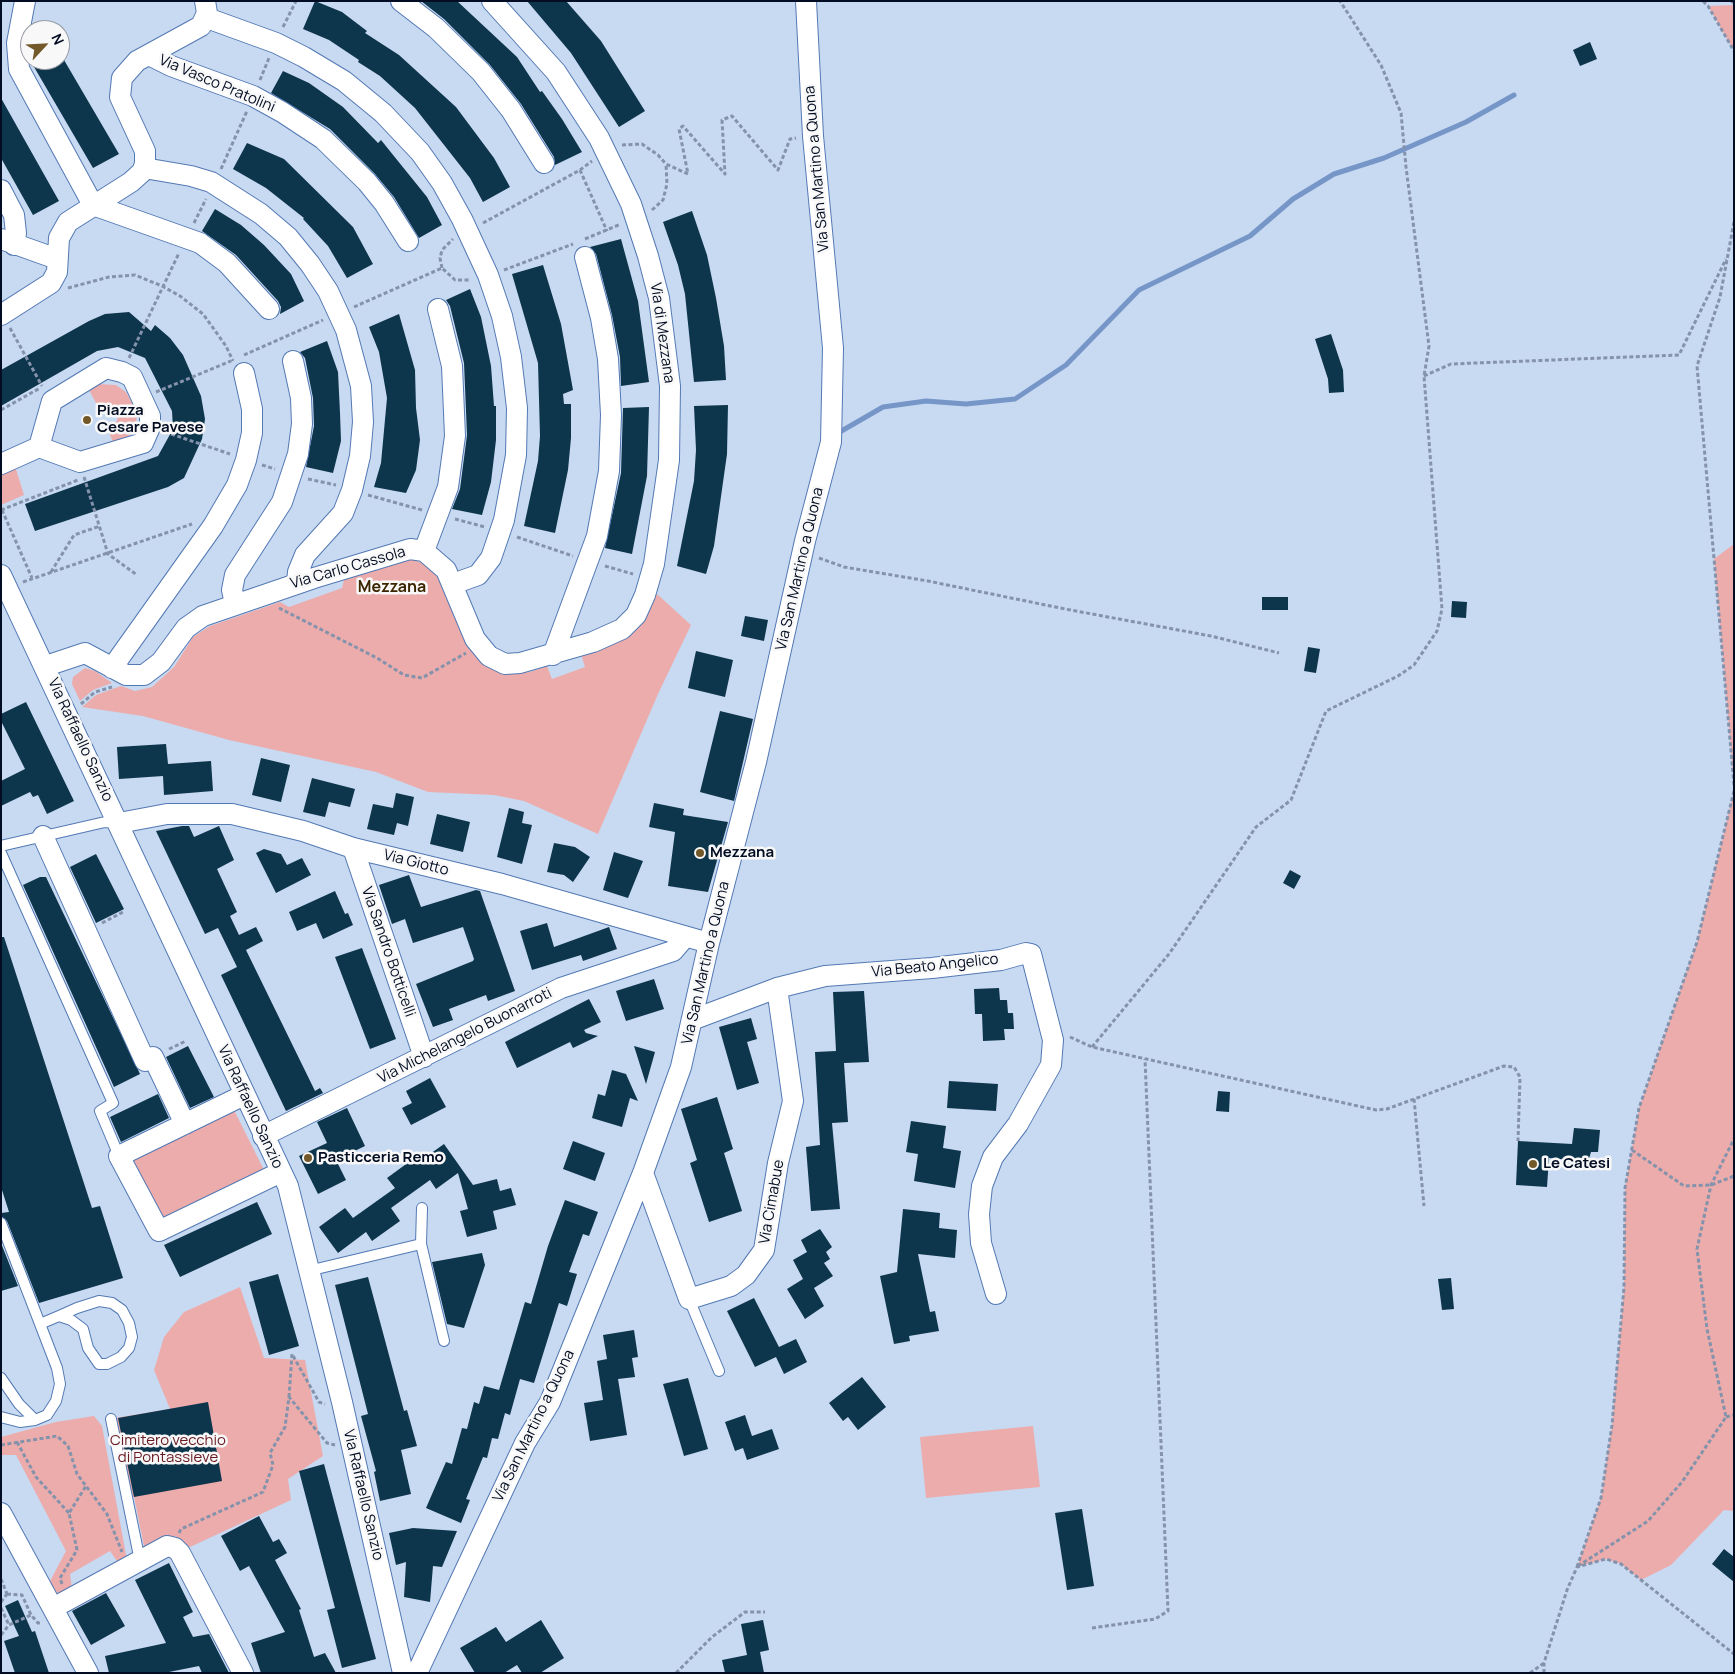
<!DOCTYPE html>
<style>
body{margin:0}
#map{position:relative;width:1735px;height:1674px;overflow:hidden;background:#c8d9f2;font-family:Manrope,sans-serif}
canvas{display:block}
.frame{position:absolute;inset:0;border:2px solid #020c22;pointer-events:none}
.north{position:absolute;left:20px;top:20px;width:50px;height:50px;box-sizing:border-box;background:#f8f8f8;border:1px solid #969aa2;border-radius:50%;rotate:65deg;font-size:14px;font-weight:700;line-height:20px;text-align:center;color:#020c22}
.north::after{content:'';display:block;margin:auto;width:18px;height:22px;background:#73582a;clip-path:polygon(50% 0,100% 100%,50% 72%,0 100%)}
</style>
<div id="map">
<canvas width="1735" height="1674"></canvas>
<div class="frame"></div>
<div class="north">N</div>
</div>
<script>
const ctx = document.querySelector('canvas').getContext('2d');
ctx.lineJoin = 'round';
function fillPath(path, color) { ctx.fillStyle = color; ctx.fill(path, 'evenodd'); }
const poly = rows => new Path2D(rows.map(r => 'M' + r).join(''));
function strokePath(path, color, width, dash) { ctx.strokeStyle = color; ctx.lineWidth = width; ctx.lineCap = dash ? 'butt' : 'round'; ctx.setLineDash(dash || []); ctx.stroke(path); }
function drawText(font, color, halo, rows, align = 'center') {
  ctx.font = font + ' Manrope,sans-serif'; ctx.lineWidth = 5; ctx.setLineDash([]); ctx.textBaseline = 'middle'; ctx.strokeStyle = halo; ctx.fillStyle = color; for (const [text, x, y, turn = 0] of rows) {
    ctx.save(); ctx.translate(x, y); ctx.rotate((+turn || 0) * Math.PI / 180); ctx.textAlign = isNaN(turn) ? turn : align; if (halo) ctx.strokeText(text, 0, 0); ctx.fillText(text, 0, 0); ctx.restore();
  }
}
fillPath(poly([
 [1734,5,1734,51,1708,6],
 [98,384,116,385,126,392,137,412,136,424,132,433,115,447,108,430,117,421,118,415,115,408,110,404,96,403,87,386],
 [15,466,24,495,1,505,1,472],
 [1734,544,1734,785,1714,559],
 [408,558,429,565,438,573,465,642,475,656,492,668,517,673,530,672,547,666,552,679,585,667,581,654,627,637,639,627,657,594,691,625,658,694,598,834,524,801,494,795,428,792,376,772,229,740,143,716,82,707,96,695,121,686,135,691,152,687,174,667,193,637,210,626,280,602,289,607,342,588,345,576],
 [85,668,95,671,112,683,93,690,80,701,72,684,73,677],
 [1734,791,1734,1511,1724,1510,1671,1565,1641,1580,1621,1564,1606,1559,1577,1567,1601,1498,1612,1425,1624,1288,1625,1188,1639,1108,1697,942],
 [233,1108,265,1172,160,1222,130,1157],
 [240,1287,264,1358,305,1360,323,1456,288,1479,291,1500,190,1547,175,1536,145,1551,134,1497,129,1498,115,1418,170,1409,154,1370,164,1337,184,1312],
 [94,1416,102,1426,127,1560,119,1564,110,1551,70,1574,72,1589,60,1596,49,1583,66,1551,16,1455,1,1455,1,1437,56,1422],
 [1033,1426,1040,1487,926,1498,920,1437]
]), '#ecacac');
strokePath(poly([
 [838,433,883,407,926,401,966,404,1015,399,1066,365,1139,290,1250,236,1293,199,1334,174,1384,158,1466,122,1514,95]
]), '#7696c8', 5);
fillPath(poly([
 [315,1,342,12,367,31,365,33,399,55,456,107,494,158,510,187,483,202,470,178,415,108,380,76,358,62,359,60,329,40,303,29],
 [421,1,457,1,517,57,540,92,542,91,562,119,582,152,555,165,554,157,521,104,490,65,444,19],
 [527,1,566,1,601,41,645,111,619,127,571,53],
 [1590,42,1597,59,1580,66,1573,50],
 [30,60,64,60,119,154,93,168],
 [283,71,309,83,343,107,378,143,381,140,427,197,442,225,419,238,394,197,375,174,330,129,271,93],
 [1,98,59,201,33,215,1,158],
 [247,143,284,159,353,227,373,264,347,278,328,246,303,219,304,218,266,188,233,169],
 [215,209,241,225,264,245,291,274,304,301,280,314,281,307,278,301,236,255,202,231],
 [692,211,707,255,716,298,724,346,726,380,694,382,685,294,678,265,663,222],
 [621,239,638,301,649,382,621,386,620,357,612,315,596,254,590,247],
 [543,265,561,324,573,390,563,394,564,404,571,404,571,438,568,470,555,533,524,526,538,461,540,436,538,363,512,274],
 [470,289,481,317,491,366,494,406,496,406,496,440,491,482,482,515,452,509,460,489,467,435,464,363,450,306,446,300],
 [129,312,151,331,155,325,170,338,183,355,201,396,205,419,202,439,184,478,168,487,35,531,25,504,158,456,173,429,172,411,145,358,118,347,97,351,1,406,1,370,89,321,105,314],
 [399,314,415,370,416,408,420,440,416,470,406,493,374,487,381,463,387,398,379,352,369,327],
 [1331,334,1343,370,1344,392,1329,393,1328,379,1315,339],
 [327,341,338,372,340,413,341,441,333,473,306,467,314,426,313,398,305,358,300,352],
 [728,405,727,454,714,546,706,574,677,566,694,481,696,450,694,406],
 [649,407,647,476,632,554,605,548,621,473,623,408],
 [1262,597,1288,597,1288,610,1262,610],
 [1452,601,1467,602,1466,618,1451,617],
 [745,616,768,620,764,641,741,636],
 [1308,647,1320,649,1316,673,1304,671],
 [696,651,733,660,725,697,688,688],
 [26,702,74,801,47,814,38,795,33,797,30,792,1,806,1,781,25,769,1,721,1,714],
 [720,711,753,719,734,801,700,792],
 [166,744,168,764,211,761,213,791,164,795,163,776,119,779,117,747],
 [261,758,290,765,281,802,252,795],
 [312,778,355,789,350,807,329,802,325,817,303,812],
 [396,793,414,797,408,826,397,823,394,835,367,829,373,804,393,808],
 [654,803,684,809,683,815,728,822,708,892,668,886,675,832,649,827],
 [509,808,524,812,522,823,532,825,522,864,497,857],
 [437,814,470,822,463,852,430,844],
 [182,826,189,826,194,837,219,826,234,860,217,869,237,912,230,916,239,935,256,927,263,941,246,950,315,1091,320,1088,323,1093,286,1111,221,975,237,967,218,928,205,934,156,831],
 [554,843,575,847,590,857,573,882,564,875,547,872],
 [264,849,281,854,287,865,302,858,311,875,276,893,256,853],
 [614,852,643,861,628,898,603,890],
 [96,854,124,909,96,923,70,867],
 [1290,870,1301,876,1294,889,1283,883],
 [409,875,421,907,476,890,480,891,515,991,488,1001,486,995,449,1009,453,1020,433,1027,416,984,473,961,474,959,463,927,413,943,405,919,392,924,379,885],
 [40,877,46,877,140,1074,114,1087,23,885],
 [335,891,345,914,348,913,353,925,323,939,316,923,297,931,289,912],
 [547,923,554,947,609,927,617,949,583,961,581,955,532,970,520,931],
 [1,937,4,937,92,1208,100,1206,123,1278,39,1303,7,1221,1,1216,1,1213,9,1212,1,1187],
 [362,948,396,1039,370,1049,335,957],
 [654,979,664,1009,626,1021,616,991],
 [999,988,1000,1000,1007,1000,1008,1013,1013,1013,1014,1029,1004,1029,1005,1040,983,1041,982,1014,975,1014,974,989],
 [864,991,869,1062,844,1063,848,1122,832,1123,840,1209,811,1211,806,1147,820,1145,815,1052,836,1051,833,992],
 [589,999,601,1022,584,1030,586,1033,598,1036,573,1048,570,1042,517,1068,505,1042],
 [751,1018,757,1039,747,1042,759,1083,737,1090,719,1027],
 [188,1046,214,1097,190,1108,166,1057],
 [634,1046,655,1052,646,1084],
 [612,1070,626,1074,638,1101,630,1098,622,1127,592,1118,598,1094,605,1096],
 [430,1078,446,1107,411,1125,402,1108,412,1103,406,1091],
 [949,1081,998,1084,996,1111,947,1108],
 [1218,1091,1230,1092,1229,1112,1216,1111],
 [158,1094,169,1118,121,1142,110,1117],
 [717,1097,733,1149,724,1153,742,1211,709,1222,690,1163,697,1160,681,1109],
 [347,1108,365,1146,336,1160,346,1180,318,1194,299,1156,327,1143,317,1122],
 [911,1121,946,1126,943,1148,961,1151,955,1188,914,1181,918,1154,906,1152],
 [1574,1128,1600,1130,1598,1152,1591,1152,1588,1162,1549,1158,1547,1187,1516,1185,1518,1141,1572,1144],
 [573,1141,605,1153,595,1181,563,1169],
 [444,1144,473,1185,497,1179,500,1191,511,1188,516,1205,493,1211,497,1229,467,1237,460,1211,468,1209,458,1173,436,1189,430,1180,391,1208,400,1221,372,1241,366,1232,338,1253,319,1227,345,1208,353,1218,395,1188,387,1178,413,1159,416,1164],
 [565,1200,598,1212,589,1236,583,1234,569,1272,577,1274,567,1306,559,1303,534,1383,520,1379,510,1415,505,1413,498,1439,492,1438,487,1458,483,1457,466,1499,470,1500,461,1523,426,1508,446,1462,452,1464,462,1428,467,1429,474,1402,479,1404,484,1386,499,1390,525,1302,531,1304,548,1246],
 [257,1202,272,1234,180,1277,164,1245],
 [903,1209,940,1213,939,1228,957,1230,955,1258,918,1254,930,1312,935,1311,939,1331,909,1336,910,1341,894,1344,880,1276,897,1272],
 [820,1229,832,1247,826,1252,830,1259,824,1263,833,1276,814,1288,824,1306,805,1319,787,1289,803,1279,793,1260,807,1252,801,1240],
 [1,1243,18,1286,1,1291],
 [482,1253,485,1265,464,1328,447,1324,432,1262],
 [278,1274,299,1346,269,1355,249,1282],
 [368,1277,404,1411,407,1410,417,1446,401,1450,411,1494,380,1501,374,1472,376,1471,361,1416,368,1414,335,1285],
 [1451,1278,1454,1309,1442,1310,1438,1279],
 [754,1298,779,1347,796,1339,807,1362,784,1374,776,1357,755,1367,727,1311],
 [634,1330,638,1357,632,1358,635,1377,618,1379,627,1435,590,1441,584,1403,603,1400,597,1361,607,1359,603,1335],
 [862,1377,886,1407,858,1430,848,1417,843,1421,829,1403],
 [688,1378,708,1449,684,1456,663,1384],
 [208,1402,222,1481,134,1497,118,1418],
 [745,1415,752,1436,772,1429,779,1449,747,1460,743,1448,735,1451,725,1422],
 [324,1464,376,1659,342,1668,327,1610,335,1608,299,1471],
 [1082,1509,1094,1586,1067,1590,1055,1513],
 [259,1516,273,1542,279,1539,287,1553,275,1560,301,1609,299,1610,314,1657,325,1653,336,1673,261,1673,251,1643,285,1632,249,1566,240,1571,221,1536],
 [413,1528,457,1531,442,1567,433,1566,430,1602,404,1597,406,1562,396,1565,389,1533],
 [1724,1549,1734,1557,1734,1582,1712,1564],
 [169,1563,193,1612,183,1617,193,1637,209,1634,229,1673,202,1673,199,1666,164,1673,109,1673,105,1656,166,1643,135,1580],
 [106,1593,125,1626,91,1645,72,1611],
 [18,1600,32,1632,35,1631,49,1673,15,1673,4,1641,19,1636,5,1606],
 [541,1620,564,1658,540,1673,522,1673,517,1665,504,1673,475,1673,460,1648,496,1627,506,1642],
 [763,1620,769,1650,760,1652,764,1673,725,1673,722,1660,747,1655,741,1624]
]), '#0d354c');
const lane = poly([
 [1,846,105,822,118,823],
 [1,853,113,1103,100,1111,119,1156],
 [422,1208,421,1244,444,1341],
 [1,1223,57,1368,60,1384,56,1401,47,1415,35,1420,20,1422,1,1417],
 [308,1271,421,1244],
 [689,1299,719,1371],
 [40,1324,59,1316,77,1308,99,1301,112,1303,122,1310,129,1323,132,1337,129,1348,121,1357,107,1364,99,1364,88,1348,83,1329,71,1320,59,1316],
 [1,1378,19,1404,35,1420],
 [111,1419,140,1561]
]);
const street = poly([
 [25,1,17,43,19,69,93,205,200,243,227,263,269,309],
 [401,1,436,28,481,72,511,110,544,163],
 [207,18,276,43,304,57,344,81,383,113,420,152,442,183,462,219,488,275,502,316,511,357,517,408,516,455,504,520,491,558,478,575,453,584],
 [149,55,171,66,253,96,282,112,323,139,367,182,384,203,408,241],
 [144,168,191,176,211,182,261,214,288,237,310,264,328,291,346,330,361,386,363,422,360,456,352,490,343,513,305,555,298,572,297,583],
 [1,190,14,215,16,233,14,245],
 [1,239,57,259],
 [1,315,51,283,57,272,59,238,68,222,131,182,142,172,145,164,145,151,120,97,122,78,137,61,201,26,207,13,205,1],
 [1,464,39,447,80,462,143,443,150,427,150,416,132,377,122,372,106,368,52,401,39,447],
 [424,551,448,487,455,436,452,366,438,309],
 [1,575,288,1186,342,1402,403,1673],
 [235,604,232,590,235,575,282,502,298,454,302,424,301,398,293,361],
 [553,655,597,536,609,471,611,415,608,359,601,318,585,257],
 [46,666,85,653,126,675,144,675,161,662,186,628,203,616,314,578,410,549,424,551,446,570,475,639,489,656,505,664,520,663,593,642,622,629,636,615,645,595,654,564,669,460,670,386,659,298,648,256,631,204,599,138,556,72,492,1],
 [112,668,213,526,237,485,246,460,252,433,252,409,244,373],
 [119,823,167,814,232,814,303,831,353,848,502,884,709,943],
 [43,836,145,1061,153,1057,185,1124],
 [353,848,424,1057],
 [692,1020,777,988,825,976,932,968,1001,960,1026,953,1031,954,1053,1040,1051,1065,1018,1124,993,1157,982,1186,979,1214,981,1243,996,1294],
 [244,1095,119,1156,159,1231,281,1172],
 [263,1136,561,988,673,951,685,937],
 [643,1173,689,1299,731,1286,746,1275,764,1250,778,1163,793,1101,777,988],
 [1,1513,88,1673],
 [53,1608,167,1546,175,1548,180,1553,243,1673],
 [417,1673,525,1443,550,1402,643,1173,681,1067,709,943,756,762,805,541,831,442,833,348,813,136,806,1]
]);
strokePath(lane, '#5379b3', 12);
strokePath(street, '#5379b3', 22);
strokePath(poly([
 [1703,1,1708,6,1734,51],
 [1731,1,1734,3],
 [283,27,296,1],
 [260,80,269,58],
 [622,145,642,144,658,155,666,164],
 [221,169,247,111],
 [580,170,607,231],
 [652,210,663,200,667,184,666,164,688,174,679,129,683,126,725,174,722,120,732,116,778,170,790,139,796,138],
 [1734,222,1720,297,1697,366,1734,785],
 [194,223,206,199],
 [483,223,580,170,592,161],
 [585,239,621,224],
 [442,268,440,258,442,250,453,239],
 [504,270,573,244],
 [68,288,109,277,135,275,162,286,180,296,203,314,226,346,233,361],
 [354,307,442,268,455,280,471,280],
 [10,328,42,386],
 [244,355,323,320],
 [129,358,179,253],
 [1424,376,1451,364,1679,355,1726,259],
 [156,392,231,361],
 [1,410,40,388],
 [165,432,230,454],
 [262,465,275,469],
 [84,477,108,554,137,575],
 [308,479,336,485],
 [368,495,422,510],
 [1,510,78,480],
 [2,510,32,578],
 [455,519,485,527],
 [517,537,573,556],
 [819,558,844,567,928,581,1065,609,1211,636,1279,653],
 [605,566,633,574],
 [51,572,74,535,100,526],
 [23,582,192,524],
 [279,608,377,658,404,675,422,678,466,653],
 [81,704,95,692,112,687],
 [102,923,125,911],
 [1070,1037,1092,1047,1376,1110,1387,1109,1504,1066,1514,1067,1520,1077,1518,1141],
 [1092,1047,1169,954,1256,827,1291,800,1326,711,1398,676,1414,665,1437,631,1442,609,1424,376,1429,346,1406,167,1401,113,1381,65,1340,1],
 [169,1049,186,1041],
 [1414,1099,1424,1206],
 [1632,1150,1684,1186,1711,1185,1734,1176],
 [289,1397,292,1354,319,1402,325,1404],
 [1726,1417,1734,1415],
 [17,1442,36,1477,69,1513],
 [1,1445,57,1436,68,1446,77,1474,107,1514,122,1552],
 [179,1533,181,1529,263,1492,273,1465,270,1453,285,1427,289,1397,327,1443,335,1445],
 [1578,1566,1648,1521,1682,1482,1726,1417,1707,1329,1697,1249,1711,1185,1734,1139],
 [1577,1567,1601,1498,1612,1425,1624,1287,1625,1188,1639,1108,1697,942,1734,791],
 [1,1579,7,1594],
 [62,1584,60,1578,77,1550,69,1513,86,1486],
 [7,1594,22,1595,31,1615],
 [1,1602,7,1594],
 [1,1608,9,1625],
 [1092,1628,1155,1619,1168,1611,1145,1059],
 [1,1635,9,1625,31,1615,38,1623,40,1623],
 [676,1673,712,1637,745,1612,765,1612],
 [1530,1673,1544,1663],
 [1544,1673,1544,1663,1567,1590,1577,1567,1606,1559,1621,1564,1734,1654]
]), '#8493ab', 3, [4, 2.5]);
strokePath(lane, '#fff', 10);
strokePath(street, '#fff', 20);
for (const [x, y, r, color] of [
 [87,420,5,"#73582a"],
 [700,853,5,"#73582a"],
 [308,1158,5,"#73582a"],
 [1533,1164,5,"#73582a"]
]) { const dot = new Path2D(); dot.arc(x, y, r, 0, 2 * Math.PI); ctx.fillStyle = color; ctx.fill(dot); strokePath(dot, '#f8f8f8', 2); }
drawText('15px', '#020c22', '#f8f8f8', [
 ["Via Vasco Pratolini",217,84,23],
 ["Via San Martino a Quona",817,169,-95],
 ["Via di Mezzana",662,333,82],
 ["Via Carlo Cassola",348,568,-16],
 ["Via San Martino a Quona",800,569,-77],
 ["Via Raffaello Sanzio",80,740,65],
 ["Via Giotto",416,863,14],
 ["Via Sandro Botticelli",388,952,71],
 ["Via San Martino a Quona",706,963,-77],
 ["Via Beato Angelico",935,966,-6],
 ["Via Michelangelo Buonarroti",465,1036,-27],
 ["Via Raffaello Sanzio",250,1107,65],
 ["Via Cimabue",772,1202,-80],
 ["Via San Martino a Quona",534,1426,-64],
 ["Via Raffaello Sanzio",363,1495,77]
]);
drawText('bold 15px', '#020c22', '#f8f8f8', [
 ["Piazza",97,411],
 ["Cesare Pavese",97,428],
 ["Mezzana",710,853],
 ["Pasticceria Remo",318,1158],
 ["Le Catesi",1543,1164]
], 'left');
drawText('15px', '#691922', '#f8f8f8', [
 ["Cimitero vecchio",168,1441],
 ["di Pontassieve",168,1458]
]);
drawText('bold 16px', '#3b2600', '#f8f8f8', [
 ["Mezzana",392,588]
]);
</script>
